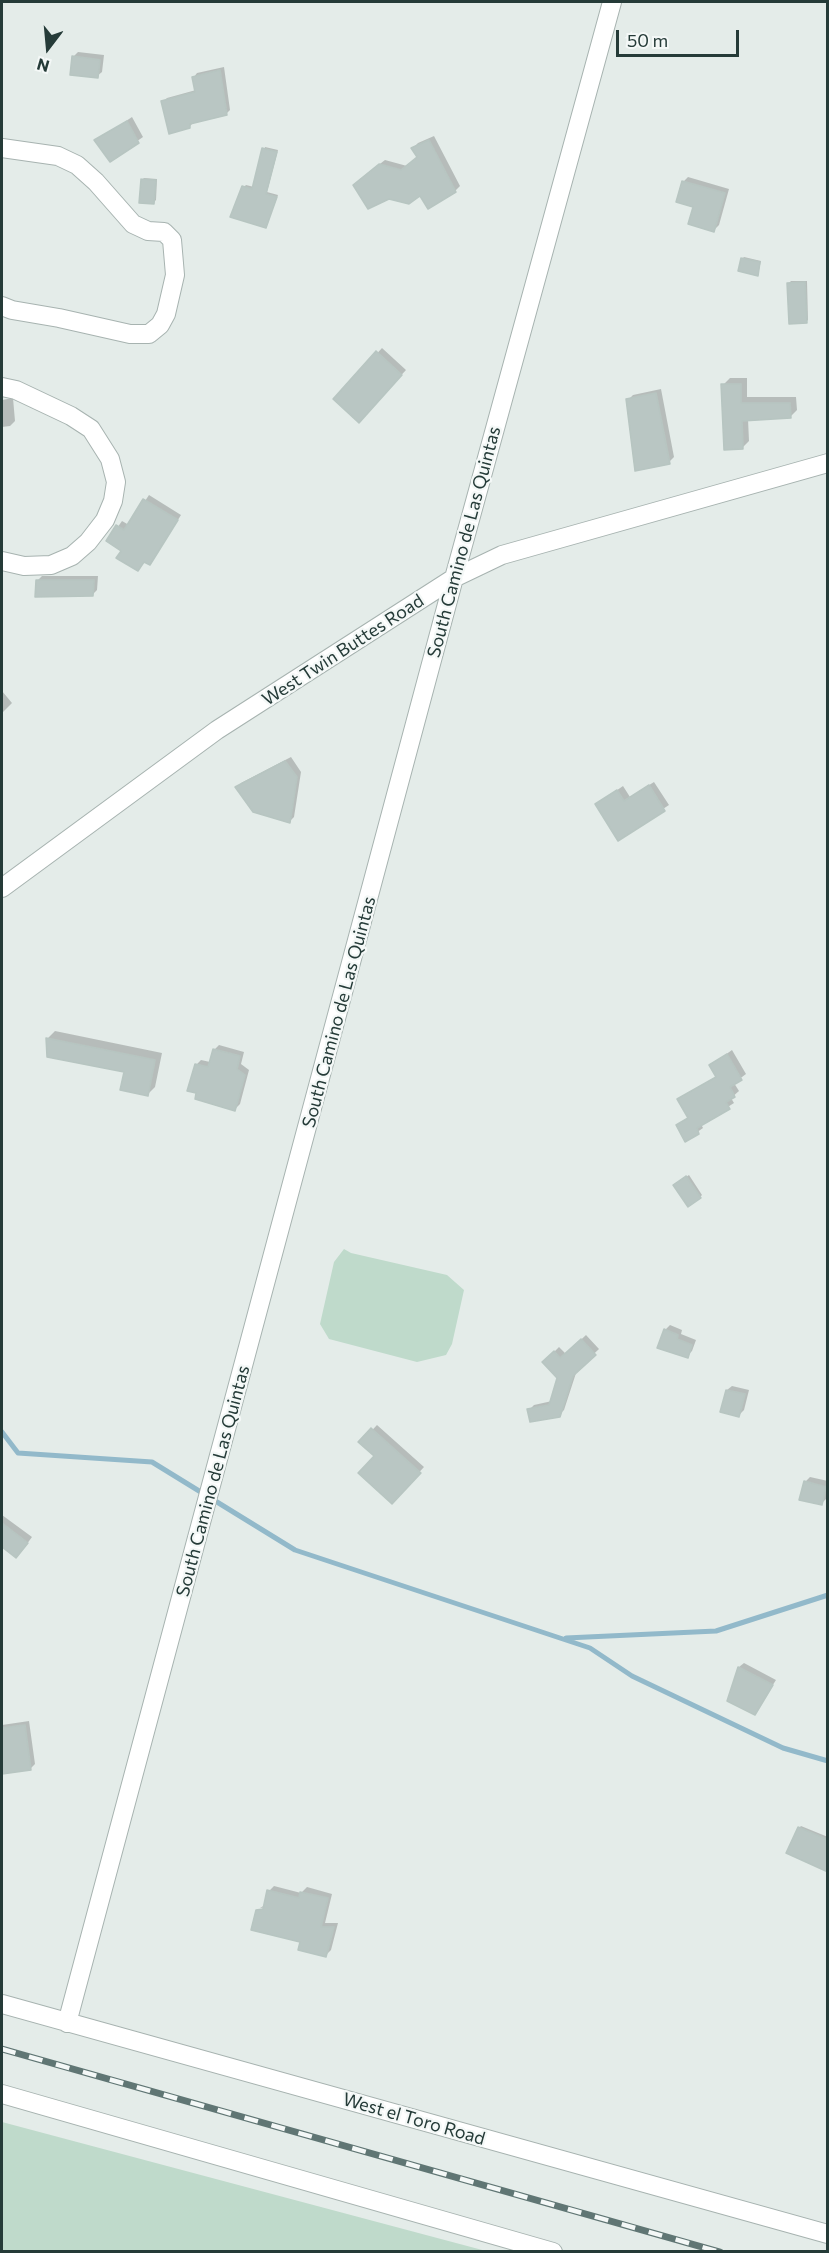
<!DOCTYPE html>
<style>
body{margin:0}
#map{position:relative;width:829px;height:2253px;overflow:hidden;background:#e4ece9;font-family:Commissioner,sans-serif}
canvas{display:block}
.frame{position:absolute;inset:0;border:3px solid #253b38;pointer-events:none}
.north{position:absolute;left:18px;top:18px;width:60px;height:60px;-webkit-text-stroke:4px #f4f8f7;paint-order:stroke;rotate:196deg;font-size:16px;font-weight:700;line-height:24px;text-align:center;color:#253b38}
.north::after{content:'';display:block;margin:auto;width:21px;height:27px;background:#253b38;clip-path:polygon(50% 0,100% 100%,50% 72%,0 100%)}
.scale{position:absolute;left:616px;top:30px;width:123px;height:27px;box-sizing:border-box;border:3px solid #253b38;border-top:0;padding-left:8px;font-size:18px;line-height:21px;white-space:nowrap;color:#253b38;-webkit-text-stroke:4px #f4f8f7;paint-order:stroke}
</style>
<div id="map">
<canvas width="829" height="2253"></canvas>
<div class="frame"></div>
<div class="north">N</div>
<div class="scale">50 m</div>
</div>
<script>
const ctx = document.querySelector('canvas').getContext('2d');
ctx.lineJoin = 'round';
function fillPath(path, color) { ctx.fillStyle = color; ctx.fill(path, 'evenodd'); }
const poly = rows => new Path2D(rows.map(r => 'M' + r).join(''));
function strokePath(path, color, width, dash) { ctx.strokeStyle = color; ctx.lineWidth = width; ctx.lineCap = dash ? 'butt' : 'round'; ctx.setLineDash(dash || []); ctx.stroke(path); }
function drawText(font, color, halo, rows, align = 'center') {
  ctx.font = font + ' Commissioner,sans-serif'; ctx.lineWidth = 4.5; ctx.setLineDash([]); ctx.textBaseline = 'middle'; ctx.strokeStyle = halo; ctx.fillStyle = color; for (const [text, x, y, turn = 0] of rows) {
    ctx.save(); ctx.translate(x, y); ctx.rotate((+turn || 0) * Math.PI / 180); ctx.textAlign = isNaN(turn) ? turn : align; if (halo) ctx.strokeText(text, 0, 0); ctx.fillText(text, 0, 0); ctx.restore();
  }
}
fillPath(poly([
 [344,1249,351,1253,447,1275,464,1290,452,1344,446,1355,417,1362,329,1339,320,1324,334,1262],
 [2,2122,486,2251,2,2251]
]), '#bfdacb');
fillPath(poly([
 [78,52,104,55,102,72,97,76,74,56],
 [224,67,230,110,226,114,193,123,189,127,163,102,167,98,196,90,194,77,197,73],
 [132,117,143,137,110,160,96,141],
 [434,136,460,186,455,191,420,194,359,180,385,160,407,166,419,157,413,148,418,143],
 [265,147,278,150,267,192,278,195,267,224,244,187,246,185,254,187],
 [688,177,729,189,719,225,714,230,695,206,683,182],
 [144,178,157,179,156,200,154,202,142,180],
 [744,257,761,261,758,275,742,259],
 [791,281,807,281,808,320,806,322,789,283],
 [382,348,406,370,359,421,335,399],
 [730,378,747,378,747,397,796,397,797,410,790,417,748,419,749,441,742,448,723,385],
 [661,389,674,457,669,462,628,400,633,395],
 [13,398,15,421,10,426,2,427,2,400],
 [149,495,181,515,154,558,150,563,145,561,138,570,123,550,108,541,122,521,129,525],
 [42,576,98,576,97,590,92,595,37,581],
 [2,691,12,703,2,713],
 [291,757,301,772,294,817,290,821,237,788,241,783],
 [654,782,669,805,619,838,597,804,623,786,630,797],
 [55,1031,162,1053,155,1087,147,1095,126,1071,48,1038],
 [219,1045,244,1052,241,1064,249,1070,240,1104,235,1109,198,1092,196,1065,201,1060,210,1062,214,1050],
 [732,1050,746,1074,734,1083,739,1091,731,1098,734,1103,701,1124,703,1128,686,1140,678,1125,689,1117,679,1099,717,1076,711,1065],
 [689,1175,702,1195,700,1197,677,1183],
 [670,1325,682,1330,681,1334,696,1340,692,1351,687,1356,665,1330],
 [586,1335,599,1349,577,1370,564,1410,559,1415,529,1410,534,1405,552,1401,558,1378,544,1362,559,1347,566,1354],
 [732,1386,749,1390,744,1410,739,1415,727,1390],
 [377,1425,424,1467,392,1502,376,1456,361,1442],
 [810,1477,828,1481,826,1499,822,1503,805,1482],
 [2,1515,32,1537,21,1552,3,1546,2,1549],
 [744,1663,776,1680,755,1713,729,1700,739,1667],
 [29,1721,35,1764,30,1769,2,1772,2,1725],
 [801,1826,828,1837,828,1864,799,1828],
 [274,1886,301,1893,307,1887,332,1894,325,1923,338,1923,331,1950,326,1955,257,1910,270,1907,260,1908,265,1905,269,1891]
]), '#0003');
strokePath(poly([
 [2,1432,18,1453,152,1462,295,1550,590,1648,632,1676,783,1748,828,1761],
 [566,1638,716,1631,828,1595]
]), '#92b9ca', 5);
const building = poly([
 [72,56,100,60,98,78,70,75,72,56],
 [220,70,227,115,190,124,190,128,169,134,161,101,195,92,192,77,220,70],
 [127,121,139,143,110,162,94,140,127,121],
 [429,140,456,192,428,209,420,196,409,204,389,199,368,209,353,185,379,164,401,170,417,157,411,148,429,140],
 [262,148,277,152,266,194,277,197,266,228,230,217,242,186,252,189,262,148],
 [141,179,156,180,154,204,139,203,141,179],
 [682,181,725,193,714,232,688,224,693,207,676,202,682,181],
 [741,258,760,262,758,276,738,271,741,258],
 [805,282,807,323,789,324,787,283,805,282],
 [376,351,402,375,359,423,333,399,376,351],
 [721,384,741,384,741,403,790,403,791,418,742,421,743,449,724,450,721,384],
 [656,393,670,464,635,471,626,399,656,393],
 [143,499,178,520,150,565,144,562,138,571,116,558,121,551,106,541,116,525,124,530,143,499],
 [36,580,94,580,93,596,35,597,36,580],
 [285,761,297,777,290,823,253,812,235,787,285,761],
 [649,785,665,811,618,841,595,804,617,790,624,801,649,785],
 [46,1038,155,1060,148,1096,120,1090,124,1072,47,1057,46,1038],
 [213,1049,240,1056,237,1069,245,1075,235,1111,195,1099,196,1093,187,1091,195,1064,208,1067,213,1049],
 [727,1054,742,1080,730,1087,735,1097,726,1102,730,1109,697,1128,699,1134,685,1142,676,1125,688,1118,677,1099,716,1077,709,1065,727,1054],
 [686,1176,701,1198,688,1207,673,1185,686,1176],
 [664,1329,678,1335,677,1339,692,1345,688,1358,657,1348,664,1329],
 [581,1339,596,1355,573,1376,560,1417,530,1422,527,1409,549,1405,557,1378,542,1362,554,1351,560,1358,581,1339],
 [726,1390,745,1394,739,1417,720,1412,726,1390],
 [371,1428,421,1473,392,1504,358,1473,374,1456,358,1442,371,1428],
 [804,1481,826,1487,822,1505,799,1500,804,1481],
 [2,1523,28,1543,16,1558,2,1547,2,1523],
 [738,1667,773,1685,755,1715,727,1701,738,1667],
 [25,1725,31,1770,2,1774,2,1728,25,1725],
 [798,1827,828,1840,828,1872,786,1853,798,1827],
 [267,1890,299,1898,300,1892,328,1898,321,1927,334,1927,326,1957,298,1950,300,1942,251,1930,256,1910,263,1909,267,1890]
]);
fillPath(building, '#b9c6c3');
strokePath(building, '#b7c5c1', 1.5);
const minor = poly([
 [2,148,58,156,77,165,96,182,133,224,148,231,164,232,172,240,175,275,166,314,160,325,149,334,130,334,59,318,12,310,2,306],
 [2,387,16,390,71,416,91,429,110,459,116,482,113,501,105,520,88,542,72,556,51,565,24,566,2,561],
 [2,888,217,730,454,578,502,555,828,463],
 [2,2004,828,2234],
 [67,2023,454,578,612,2],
 [2,2094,553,2252]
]);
strokePath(minor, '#a7b3b0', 20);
strokePath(minor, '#fff', 18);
const rail = poly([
 [2,2049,720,2252]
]);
strokePath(rail, '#607674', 7);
strokePath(rail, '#f4f8f7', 4.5, [14]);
drawText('18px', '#253b38', '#f4f8f7', [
 ["South Camino de Las Quintas",464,542,-75],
 ["West Twin Buttes Road",343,650,-33],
 ["South Camino de Las Quintas",339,1012,-75],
 ["South Camino de Las Quintas",213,1481,-75],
 ["West el Toro Road",414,2119,16]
]);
</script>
